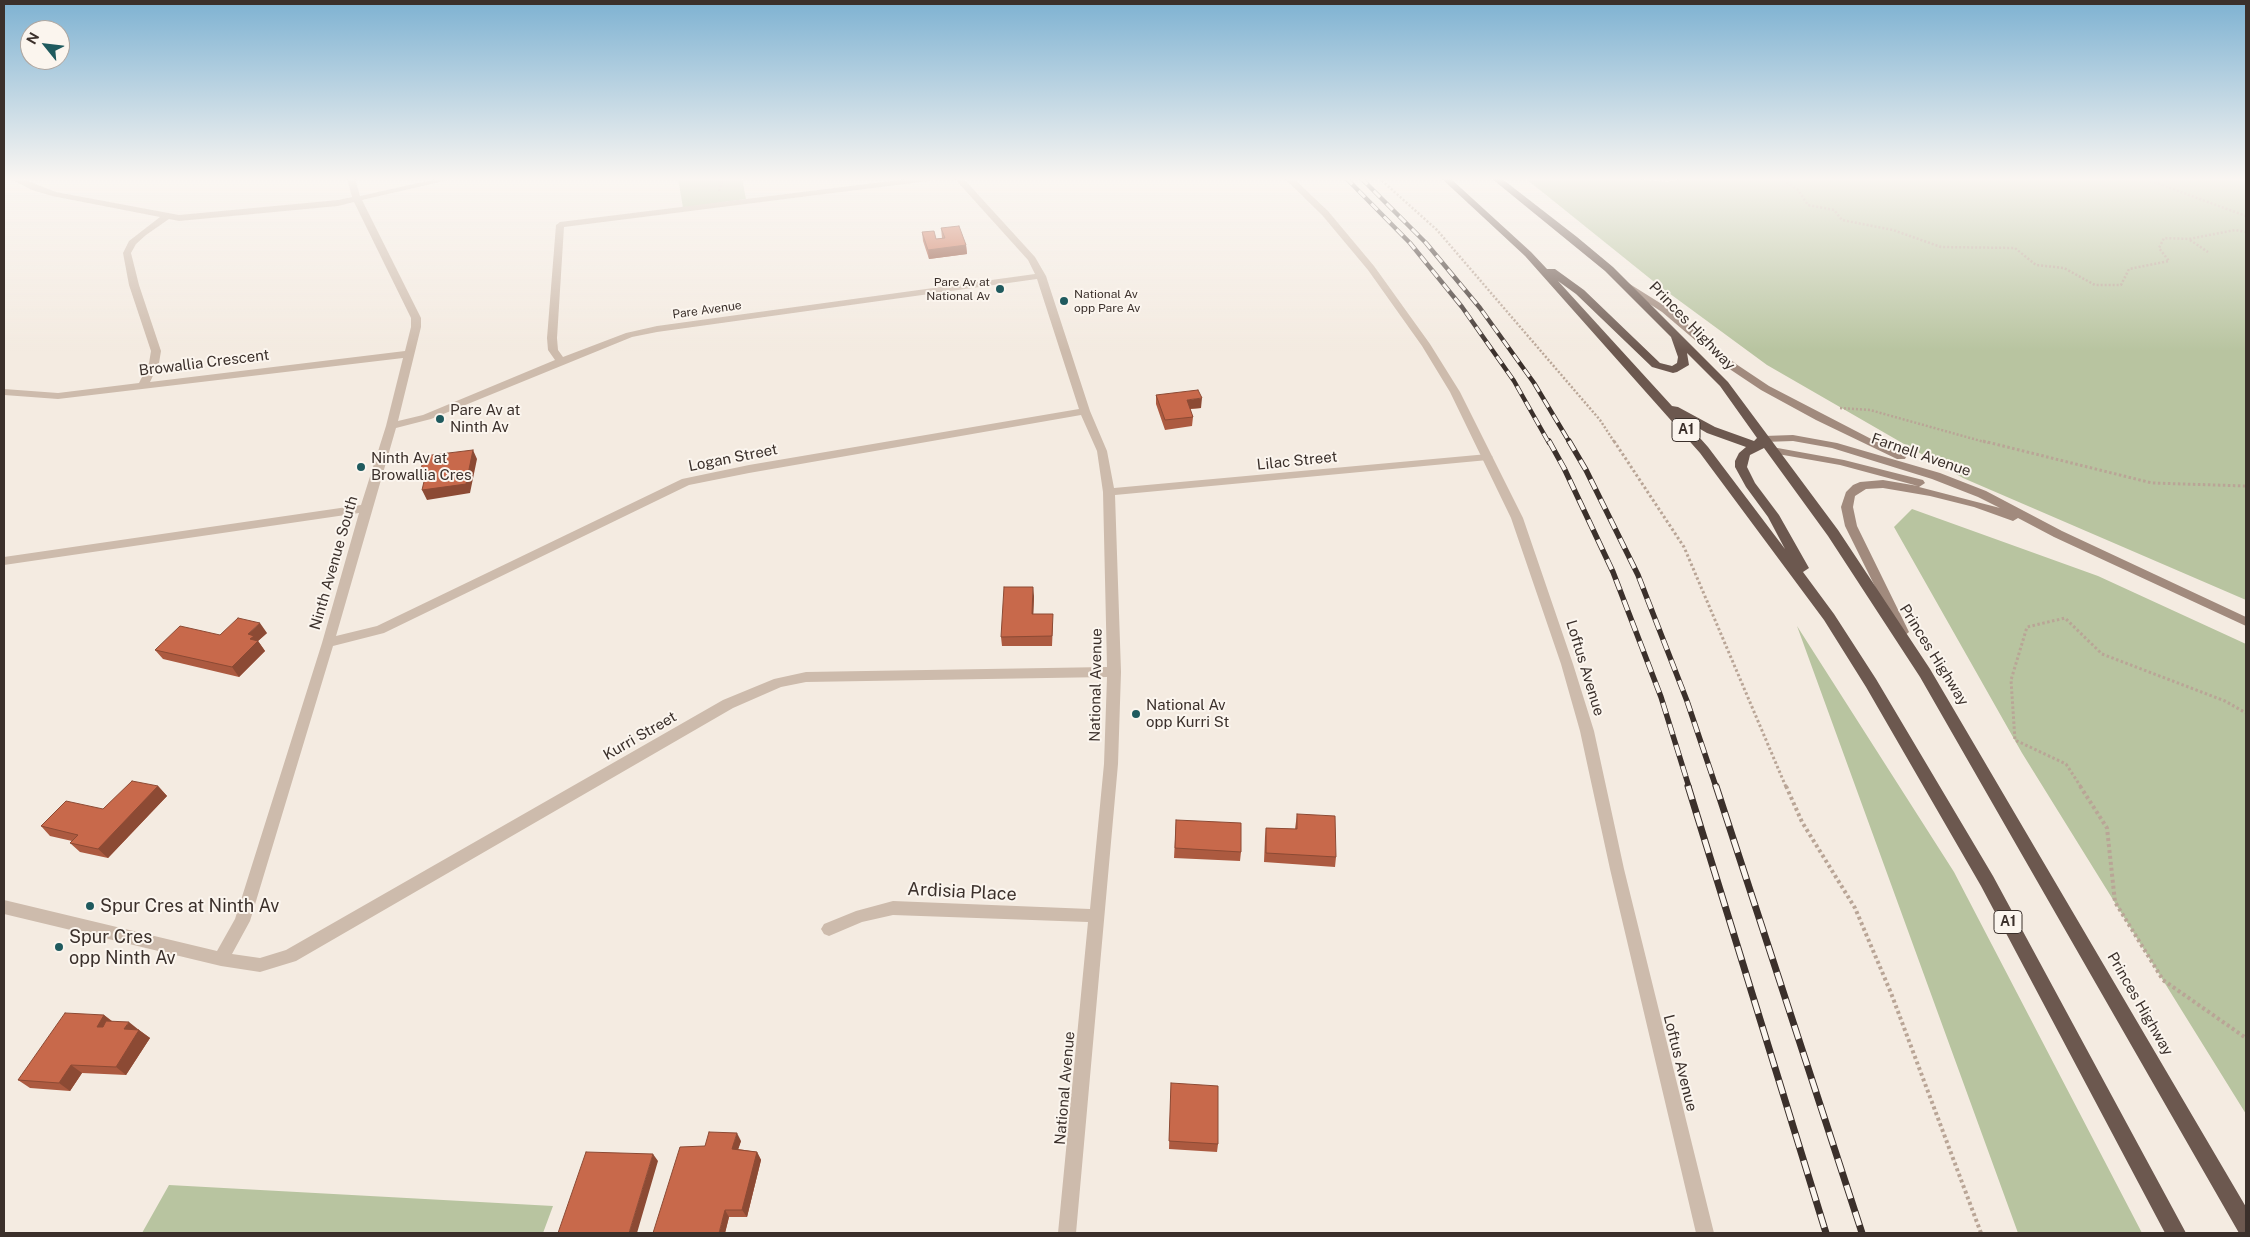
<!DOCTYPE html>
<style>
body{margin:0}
#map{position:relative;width:2250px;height:1237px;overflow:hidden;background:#f4ebe1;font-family:"Public Sans",sans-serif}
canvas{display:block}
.frame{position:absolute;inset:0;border:5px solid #3b302b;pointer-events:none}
.north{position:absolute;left:20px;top:20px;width:50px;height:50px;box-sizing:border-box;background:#fbf5ee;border:1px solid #aea6a0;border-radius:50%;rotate:299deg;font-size:14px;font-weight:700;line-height:20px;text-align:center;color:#3b302b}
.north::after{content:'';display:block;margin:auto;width:18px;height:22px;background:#1f5a5e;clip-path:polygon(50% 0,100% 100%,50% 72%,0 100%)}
</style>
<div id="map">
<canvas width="2250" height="1237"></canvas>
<div class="frame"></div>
<div class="north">N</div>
</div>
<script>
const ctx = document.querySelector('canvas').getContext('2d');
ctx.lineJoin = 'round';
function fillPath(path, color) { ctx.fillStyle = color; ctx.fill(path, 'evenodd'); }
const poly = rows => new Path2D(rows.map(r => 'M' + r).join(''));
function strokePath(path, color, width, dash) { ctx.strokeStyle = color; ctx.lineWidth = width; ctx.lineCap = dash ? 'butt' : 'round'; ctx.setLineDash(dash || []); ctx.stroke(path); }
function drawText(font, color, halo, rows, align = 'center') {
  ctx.font = font + ' "Public Sans",sans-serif'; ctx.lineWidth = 4; ctx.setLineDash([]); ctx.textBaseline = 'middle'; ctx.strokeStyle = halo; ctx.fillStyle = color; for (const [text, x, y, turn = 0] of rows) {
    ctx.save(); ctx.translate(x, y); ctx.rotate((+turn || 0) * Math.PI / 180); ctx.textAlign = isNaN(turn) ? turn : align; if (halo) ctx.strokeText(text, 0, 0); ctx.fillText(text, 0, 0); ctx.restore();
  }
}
fillPath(poly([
 [678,178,742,178,746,199,683,208],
 [1525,178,1626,178,1668,182,1684,178,2246,178,2246,600,1963,478,1767,365,1658,285],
 [1912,509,2098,576,2246,644,2246,1114,2022,753,1894,527],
 [1797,626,1954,872,2142,1233,2018,1233],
 [169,1185,553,1206,543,1233,142,1233]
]), '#b8c4a0');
strokePath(poly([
 [1379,178,1437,230,1600,420,1615,443],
 [1780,178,1798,190,1808,205,1834,210,1842,220,1893,230,1941,247,2015,248,2036,265,2064,268,2095,285,2121,285,2129,269,2169,261,2159,248,2164,238,2189,239,2235,230,2246,232],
 [2143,178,2246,216],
 [719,191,723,178],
 [2190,240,2208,252],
 [1840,408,1870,410,1988,443]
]), '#b9a596', 2.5, [2, 2]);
strokePath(poly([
 [1614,441,1684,547,1786,787],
 [1983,441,2152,483,2246,486],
 [2081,787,2066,764,2015,740,2011,680,2027,627,2065,618,2102,654,2225,701,2246,713]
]), '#b9a596', 3, [2.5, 2.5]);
strokePath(poly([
 [1786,786,1802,822,1855,908,1891,993,1981,1233],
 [2080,786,2107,828,2115,902,2163,980,2246,1038]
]), '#b9a596', 4, [3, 3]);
fillPath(poly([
 [9,178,20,178,56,192,179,215,338,200,352,197,347,178,355,178,360,196,441,178,457,178,362,200,421,318,421,327,398,421,423,415,555,360,548,350,547,338,556,225,560,222,915,178,940,178,936,180,564,227,557,338,558,350,563,357,626,333,657,326,1035,274,1028,260,954,178,963,178,1035,257,1046,276,1090,411,1107,451,1114,488,1488,454,1493,457,1488,460,1115,495,1121,672,1118,764,1076,1233,1058,1233,1088,922,893,915,862,922,829,936,824,934,821,929,824,924,856,911,893,901,1090,909,1104,764,1107,677,806,682,781,687,733,708,296,961,260,972,221,966,4,914,4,900,217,951,235,919,322,643,359,513,4,565,4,557,361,505,386,426,403,358,58,399,4,395,4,389,58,393,139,383,149,363,151,351,129,285,123,253,129,241,160,217,52,196,32,190,9,178],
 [354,202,411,318,411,327,405,351,150,382,159,363,161,351,139,285,131,253,136,244,146,235,169,219,179,221,338,206,354,202],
 [1037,279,1079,409,749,465,682,479,377,626,336,636,396,428,431,419,632,337,657,332,1037,279],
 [1081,415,1097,451,1103,492,1107,667,806,672,774,679,723,700,286,950,260,958,232,954,250,921,333,646,384,633,689,485,749,473,1081,415]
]), '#cdbbac');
fillPath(poly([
 [1284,178,1293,178,1328,211,1374,266,1430,344,1460,392,1523,518,1573,664,1594,731,1624,869,1714,1233,1696,1233,1610,869,1580,731,1561,664,1511,518,1450,392,1422,346,1368,270,1322,215,1284,178]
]), '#cdbbac');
fillPath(poly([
 [1625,281,1668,308,1736,364,1769,386,1906,457,1905,459,1897,459,1816,420,1761,390,1728,368,1662,312,1622,286,1620,284,1625,281],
 [1793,435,1837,443,1940,473,1986,491,2062,531,2246,617,2246,626,2054,537,2018,518,2013,521,1974,507,1930,496,1883,488,1866,489,1855,496,1853,507,1857,526,1909,632,1903,637,1899,635,1845,526,1841,507,1846,492,1853,485,1860,482,1883,480,1918,486,1840,465,1772,453,1768,452,1767,450,1768,448,1772,447,1844,460,1923,480,1925,483,1919,487,2000,508,1978,497,1932,479,1832,448,1793,441,1764,442,1759,439,1764,436,1793,435]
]), '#a18a7d');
fillPath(poly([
 [1441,178,1450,178,1531,252,1547,269,1555,269,1584,290,1660,363,1672,366,1677,363,1678,357,1671,337,1605,271,1491,178,1501,178,1577,237,1613,267,1728,382,1838,530,1930,669,2246,1207,2246,1233,2239,1233,1920,677,1828,536,1764,448,1750,455,1747,467,1755,483,1779,515,1809,568,1803,572,1834,614,1876,679,1993,876,2186,1233,2165,1233,1981,886,1866,687,1824,620,1700,453,1525,256,1441,178],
 [1558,281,1576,294,1652,367,1673,373,1677,372,1689,365,1687,353,1720,386,1757,438,1754,441,1715,427,1678,407,1672,406,1558,281],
 [1683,419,1707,433,1746,447,1739,453,1735,461,1735,467,1746,487,1768,517,1785,549,1708,447,1683,419]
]), '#6c584f');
const railFar2 = poly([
 [1346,178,1410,243,1462,307,1514,381,1549,443],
 [1361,178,1426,243,1480,308,1534,383,1570,443]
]);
const railFar1 = poly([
 [1549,441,1564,468,1613,572,1661,697,1689,787],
 [1569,441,1586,470,1638,575,1687,701,1716,787]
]);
const rail = poly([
 [1688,786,1826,1233],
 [1716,786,1862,1233]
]);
strokePath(railFar2, '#3b302b', 4.5);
strokePath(railFar1, '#3b302b', 5.5);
strokePath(rail, '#3b302b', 7);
strokePath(railFar2, '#fbf5ee', 3, [9]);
strokePath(railFar1, '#fbf5ee', 4, [11]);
strokePath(rail, '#fbf5ee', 5, [14]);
fillPath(poly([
 [941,228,966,245,967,254,929,259,923,241,922,232,936,239,942,238],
 [1156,395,1201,408,1190,409,1193,417,1192,426,1165,430,1156,404],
 [1034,596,1033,614,1053,623,1052,646,1002,646,1001,637],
 [267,633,258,641,265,651,239,677,163,659,155,650,220,635],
 [158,786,167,796,108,858,80,852,70,843,72,841,50,836,41,826,103,809],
 [1297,814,1336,857,1335,867,1264,862,1265,837,1266,828,1295,829],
 [1176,820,1241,852,1240,861,1174,858],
 [104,1015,112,1021,139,1030,150,1038,126,1075,82,1073,70,1091,30,1088,18,1080],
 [1171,1083,1218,1144,1217,1152,1169,1149],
 [741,1141,738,1149,757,1152,761,1160,747,1217,729,1217,725,1233,705,1146]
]), '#ac5a40');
fillPath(poly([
 [966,245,967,254,929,259,928,250],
 [1202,398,1201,408,1186,409,1187,400],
 [473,450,477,459,470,493,427,500,422,490],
 [427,469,426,479,421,470],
 [1033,587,1034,596,1033,623,1032,614],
 [260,623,267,633,258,641,265,651,239,677,232,667,250,639,248,634],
 [158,786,167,796,108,858,98,849],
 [104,1015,115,1024,107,1035,97,1027],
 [129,1022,139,1030,124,1029],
 [139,1030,150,1038,126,1075,116,1067],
 [71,1065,82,1073,70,1091,59,1083],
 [737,1133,741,1141,736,1156,732,1149],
 [757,1152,761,1160,747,1217,742,1210],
 [653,1154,658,1161,637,1233,629,1233],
 [725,1210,729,1217,725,1233,719,1233]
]), '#8c4a34');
const building = poly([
 [959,226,966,245,928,250,922,232,934,231,936,239,945,238,941,228,959,226],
 [1198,390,1202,398,1187,400,1193,417,1165,420,1156,395,1198,390],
 [473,450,466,484,422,490,427,469,421,470,424,456,473,450],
 [1004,587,1033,587,1032,614,1053,614,1052,636,1001,637,1004,587],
 [238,618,260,623,248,634,254,636,250,639,258,641,232,667,155,650,180,626,220,635,238,618],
 [132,781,158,786,98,849,70,843,78,835,41,826,66,801,103,809,132,781],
 [1297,814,1335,816,1336,857,1266,853,1266,828,1297,829,1297,814],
 [1176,820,1241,823,1241,852,1175,848,1176,820],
 [65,1013,104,1015,97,1027,103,1027,106,1021,129,1022,124,1029,139,1030,116,1067,71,1065,59,1083,18,1080,65,1013],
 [1171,1083,1218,1086,1218,1144,1169,1141,1171,1083],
 [709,1132,737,1133,732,1149,757,1152,742,1210,725,1210,719,1233,653,1233,680,1147,705,1146,709,1132],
 [586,1152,653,1154,629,1233,558,1233,586,1152]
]);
fillPath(building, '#c8694b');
strokePath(building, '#8c4a34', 1);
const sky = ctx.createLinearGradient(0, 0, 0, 351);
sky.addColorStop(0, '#7eb2d2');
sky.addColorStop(0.51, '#faf6f2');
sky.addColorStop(1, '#faf6f200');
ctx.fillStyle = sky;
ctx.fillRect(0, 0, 2250, 351);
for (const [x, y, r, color] of [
 [1000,289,5,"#1f5a5e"],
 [1064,301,5,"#1f5a5e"],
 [440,419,5,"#1f5a5e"],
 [361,467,5,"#1f5a5e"],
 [1136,714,5,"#1f5a5e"],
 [90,906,5,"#1f5a5e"],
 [59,947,5,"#1f5a5e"]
]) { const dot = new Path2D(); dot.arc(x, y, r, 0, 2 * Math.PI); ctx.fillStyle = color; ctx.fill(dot); strokePath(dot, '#fbf5ee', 2); }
drawText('12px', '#3b302b', '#fbf5ee', [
 ["Pare Av at",990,282],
 ["National Av",990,296],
 ["National Av",1074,294,"left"],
 ["opp Pare Av",1074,308,"left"]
], 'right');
drawText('12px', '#3b302b', '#fbf5ee', [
 ["Pare Avenue",707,310,-8]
]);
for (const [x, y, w] of [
 [1686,430,28],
 [2008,922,28]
]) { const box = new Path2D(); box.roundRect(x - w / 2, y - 11.5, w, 23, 4); ctx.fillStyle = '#fbf5ee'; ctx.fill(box); strokePath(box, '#3b302b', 1); }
drawText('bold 14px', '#3b302b', null, [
 ["A1",1686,430],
 ["A1",2008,922]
]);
drawText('15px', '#3b302b', '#fbf5ee', [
 ["Princes Highway",1692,326,46],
 ["Browallia Crescent",204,363,-7],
 ["Farnell Avenue",1921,455,19],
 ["Logan Street",733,458,-11],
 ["Lilac Street",1297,461,-6],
 ["Ninth Avenue South",334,563,-74],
 ["Princes Highway",1934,655,58],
 ["Loftus Avenue",1585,668,73],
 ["National Avenue",1096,685,-89],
 ["Kurri Street",640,736,-30],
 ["Princes Highway",2140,1004,60],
 ["Loftus Avenue",1680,1063,76],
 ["National Avenue",1065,1088,-85]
]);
drawText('15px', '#3b302b', '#fbf5ee', [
 ["Pare Av at",450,410],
 ["Ninth Av",450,427],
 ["Ninth Av at",371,458],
 ["Browallia Cres",371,475],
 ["National Av",1146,705],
 ["opp Kurri St",1146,722]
], 'left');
drawText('18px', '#3b302b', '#fbf5ee', [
 ["Ardisia Place",962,892,3]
]);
drawText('18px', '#3b302b', '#fbf5ee', [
 ["Spur Cres at Ninth Av",100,906],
 ["Spur Cres",69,937],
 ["opp Ninth Av",69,958]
], 'left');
</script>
